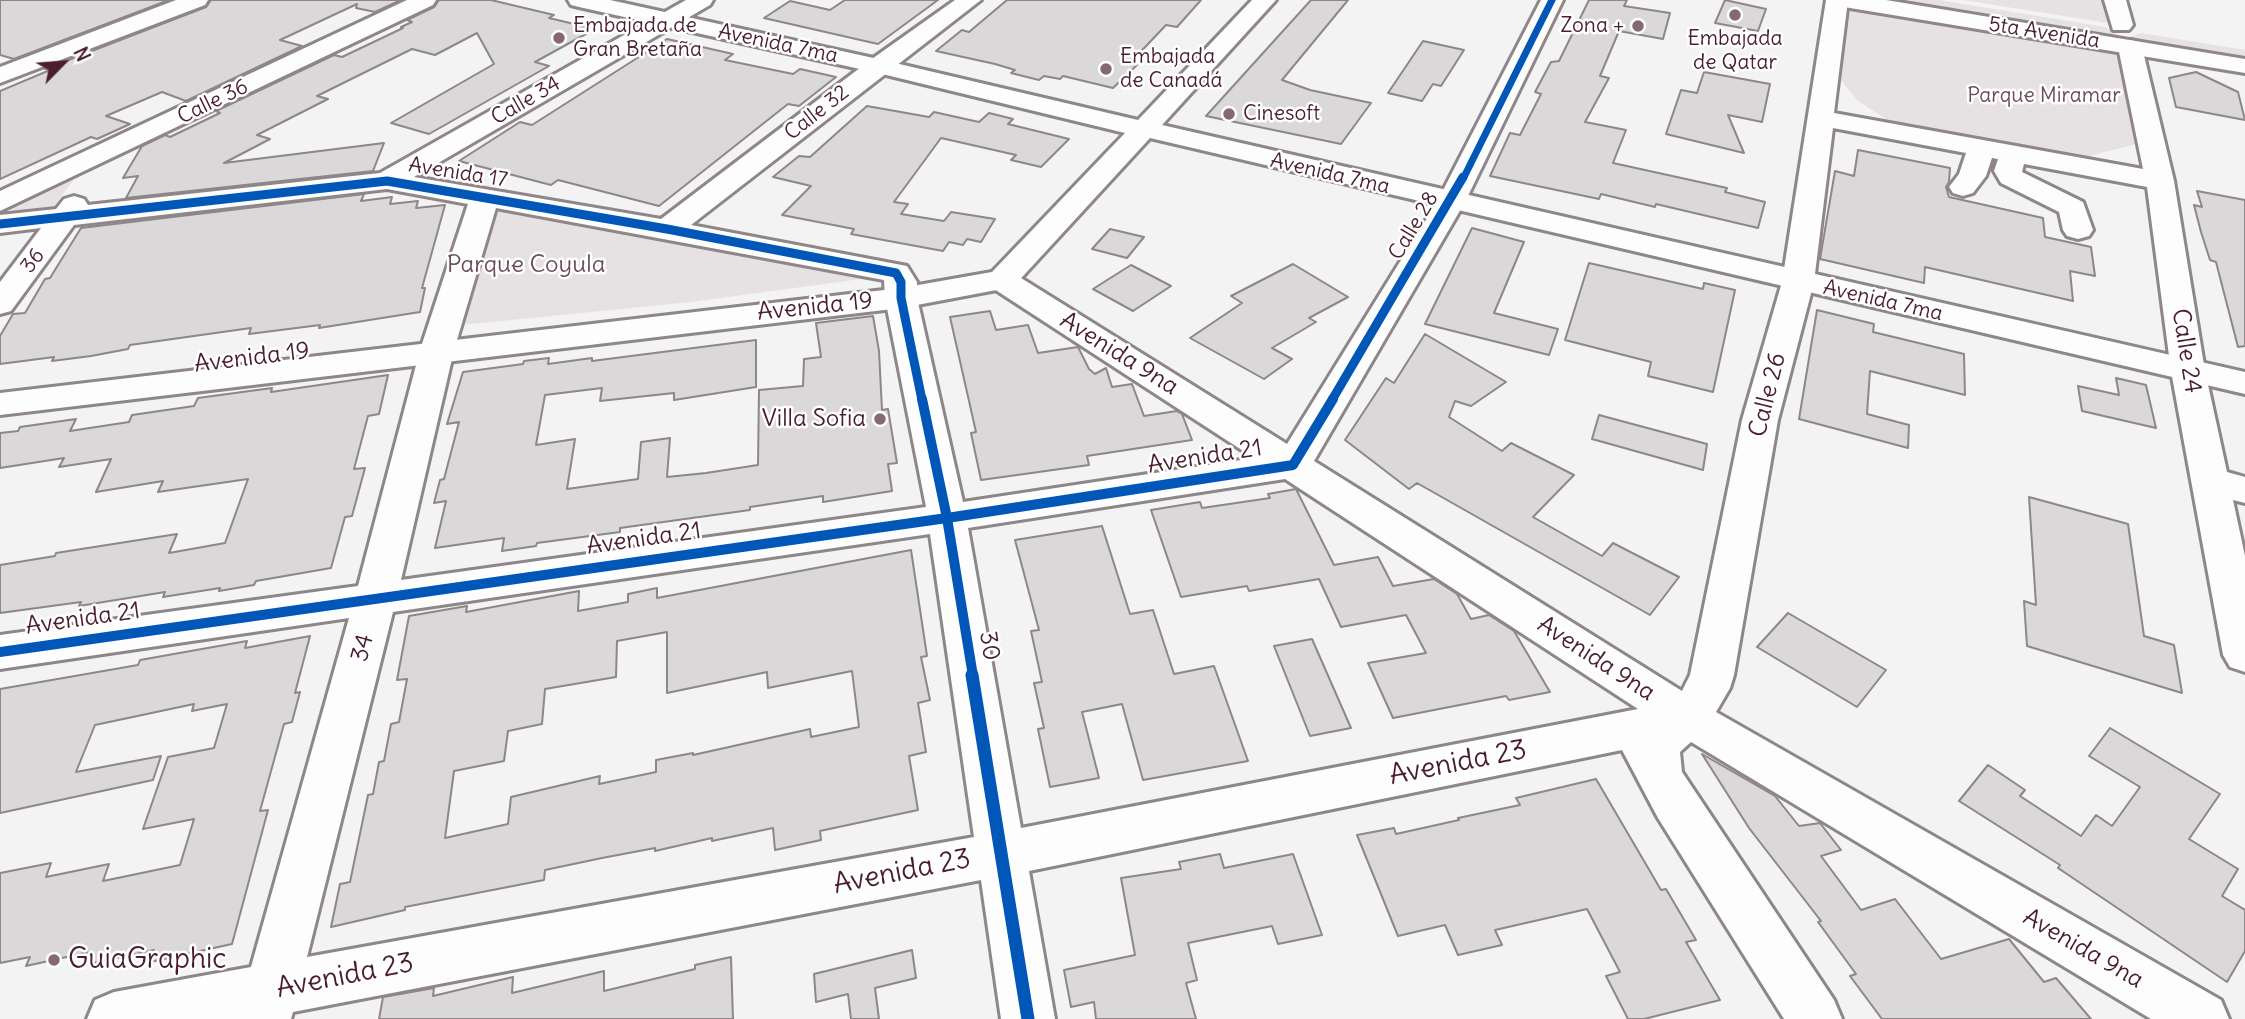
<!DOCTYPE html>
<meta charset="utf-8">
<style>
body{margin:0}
#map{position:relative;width:2245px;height:1019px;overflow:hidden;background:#f3f3f3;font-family:Delius,sans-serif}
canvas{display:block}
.north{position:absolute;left:28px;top:28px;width:70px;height:70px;-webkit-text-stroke:5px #fff;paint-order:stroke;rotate:65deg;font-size:19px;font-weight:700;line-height:28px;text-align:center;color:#4a1f2b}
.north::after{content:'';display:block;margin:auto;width:24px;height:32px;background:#4a1f2b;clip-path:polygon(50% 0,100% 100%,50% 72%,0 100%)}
</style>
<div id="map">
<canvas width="2245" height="1019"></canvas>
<div class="north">N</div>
</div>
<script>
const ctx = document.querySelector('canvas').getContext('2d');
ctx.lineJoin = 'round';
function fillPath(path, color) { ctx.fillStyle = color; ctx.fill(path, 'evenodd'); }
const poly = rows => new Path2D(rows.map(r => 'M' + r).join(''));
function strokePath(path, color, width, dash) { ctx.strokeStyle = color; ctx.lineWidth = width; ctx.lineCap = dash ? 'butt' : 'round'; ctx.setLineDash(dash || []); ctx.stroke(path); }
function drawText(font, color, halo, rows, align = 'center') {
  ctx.font = font + ' Delius,sans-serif'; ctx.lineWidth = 5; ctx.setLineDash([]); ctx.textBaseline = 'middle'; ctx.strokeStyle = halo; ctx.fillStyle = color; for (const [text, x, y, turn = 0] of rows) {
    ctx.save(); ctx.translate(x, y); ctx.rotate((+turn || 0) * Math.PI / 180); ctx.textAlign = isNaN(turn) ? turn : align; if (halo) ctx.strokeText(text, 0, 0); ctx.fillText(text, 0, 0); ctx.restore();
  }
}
fillPath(poly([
 [1837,0,2130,47,2151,131,2133,145,2081,158,1921,137,1887,120,1857,100,1828,64],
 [1871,0,1939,0,2105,27,2118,35,2115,38],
 [1963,0,2115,0,2121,25],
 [2141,33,2245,50,2245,62,2136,43,2130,37],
 [78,174,50,211,0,215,0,212],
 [487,204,862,272,861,279,691,302,451,326]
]), '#e6e1e2');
const building = poly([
 [0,0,169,0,14,59,0,55,0,0],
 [211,0,401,0,375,12,356,8,357,4,280,40,302,46,186,101,162,92,106,116,130,124,97,139,91,137,0,179,0,91,50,70,45,69,206,7,211,0],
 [439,0,491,0,554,15,549,18,595,29,535,62,549,66,429,134,391,123,494,64,477,33,435,55,412,49,317,96,328,99,257,135,270,139,224,163,384,143,373,171,126,198,138,176,123,178,142,146,165,135,170,137,220,113,216,111,334,55,342,57,403,28,401,27,412,22,407,20,434,7,439,0],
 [845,0,938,0,878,44,764,18,790,1,830,10,845,0],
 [1007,0,1201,0,1177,27,1166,25,1130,63,1137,65,1113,88,1063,76,1060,79,1044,76,1039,80,1011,73,1015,70,995,64,936,51,962,30,969,32,1007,0],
 [1311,0,1348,0,1282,80,1310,90,1371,103,1341,144,1206,116,1311,0],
 [1589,0,1627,0,1624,6,1670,13,1663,39,1619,31,1600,76,1609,78,1585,122,1626,130,1613,163,1727,188,1725,192,1765,202,1758,228,1656,204,1655,207,1601,194,1599,199,1490,176,1510,133,1520,135,1541,94,1535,92,1551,62,1559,61,1589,0],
 [1725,0,1766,9,1758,31,1715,23,1725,0],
 [667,39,733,54,725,60,793,74,800,69,836,77,799,106,788,104,659,206,558,180,551,185,459,161,520,122,532,125,667,39],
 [1423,41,1464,50,1441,86,1433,84,1422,101,1388,93,1423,41],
 [1704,72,1770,84,1762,122,1728,115,1744,153,1666,134,1681,90,1697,93,1704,72],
 [2196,72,2238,92,2245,120,2176,107,2169,78,2196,72],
 [867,106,929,117,934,112,979,122,989,113,1013,119,1008,124,1069,139,1041,167,1011,160,1016,155,941,138,894,202,908,204,901,214,944,221,951,212,995,219,981,242,967,239,963,245,949,242,943,251,851,234,854,229,782,215,811,186,773,177,799,156,810,157,867,106],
 [1858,150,1950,168,1949,182,1946,187,1949,197,2043,218,2045,237,2091,247,2095,276,2070,271,2073,301,1925,267,1924,283,1820,259,1835,171,1854,176,1858,150],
 [2197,191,2245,200,2245,346,2238,347,2216,262,2210,260,2201,232,2194,205,2202,207,2197,191],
 [364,194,361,201,392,197,390,204,418,201,416,208,445,205,422,288,425,288,420,312,319,328,320,325,249,334,251,328,130,345,128,349,91,356,52,361,54,357,0,364,0,336,13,314,25,313,45,279,50,278,81,228,364,194],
 [1472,228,1524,242,1494,313,1558,329,1549,355,1425,324,1472,228],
 [1110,229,1144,237,1127,258,1092,249,1110,229],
 [1589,263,1703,289,1704,283,1735,290,1713,392,1648,376,1651,362,1565,340,1589,263],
 [1293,264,1348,297,1309,318,1316,322,1272,348,1292,359,1264,379,1190,338,1242,303,1231,296,1293,264],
 [1131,265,1171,286,1133,311,1093,289,1131,265],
 [1817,310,1874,324,1873,332,1964,354,1965,395,1870,371,1867,414,1909,425,1908,448,1799,419,1817,310],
 [990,311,996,330,1028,325,1038,353,1078,347,1089,369,1095,374,1106,368,1112,387,1132,384,1144,416,1177,411,1182,414,1192,440,1087,456,1089,465,981,480,971,433,976,432,950,317,990,311],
 [873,316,879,351,882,410,888,409,897,463,888,464,892,491,823,502,823,496,750,507,750,510,620,528,620,532,537,543,536,546,502,551,504,538,435,548,446,501,434,503,440,480,444,479,459,422,447,424,463,372,523,364,524,361,549,358,548,364,592,358,592,361,756,340,756,387,674,400,674,393,600,401,602,388,545,395,536,445,575,439,567,489,638,479,641,442,670,438,667,477,706,473,758,465,759,390,803,386,804,359,821,357,816,323,873,316],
 [1425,334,1506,382,1471,406,1455,401,1449,417,1502,451,1511,443,1574,475,1533,517,1602,556,1613,543,1679,577,1650,615,1417,483,1409,489,1345,440,1386,378,1394,383,1425,334],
 [388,375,379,414,368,416,354,469,365,468,352,516,345,517,331,568,256,581,254,585,219,591,220,588,163,597,165,592,79,606,81,602,0,613,0,565,55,556,56,553,177,534,169,553,225,543,248,479,158,492,163,481,96,492,111,459,59,467,64,458,0,468,0,433,18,431,20,427,76,419,70,431,129,422,132,415,194,406,198,398,272,388,271,392,388,375],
 [2116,378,2146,385,2156,428,2082,411,2078,386,2119,395,2116,378],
 [1599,415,1707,444,1703,470,1592,439,1599,415],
 [1296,489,1334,565,1378,557,1393,586,1434,579,1457,594,1471,619,1489,615,1514,631,1550,692,1509,700,1506,696,1393,718,1368,663,1426,653,1406,615,1341,627,1319,579,1249,591,1247,586,1181,597,1151,510,1200,502,1202,508,1270,498,1268,494,1296,489],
 [2029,497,2128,524,2144,636,2174,645,2182,693,2027,646,2024,601,2036,605,2029,497],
 [1102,526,1130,614,1153,610,1174,674,1214,666,1248,761,1143,780,1122,704,1082,712,1099,778,1050,787,1038,729,1044,728,1034,683,1042,682,1031,631,1039,630,1015,540,1102,526],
 [911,550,927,656,921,657,930,700,918,703,926,752,909,756,918,810,820,831,821,840,775,850,773,828,712,841,712,838,655,851,655,848,602,858,545,870,544,880,405,907,405,910,331,927,340,884,350,882,368,795,373,794,379,762,384,761,391,724,399,722,407,679,397,680,409,616,467,606,466,612,579,591,578,611,628,602,628,594,657,588,657,598,911,550],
 [667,632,667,693,767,672,768,688,852,671,859,727,811,737,810,729,693,755,693,753,656,760,656,772,599,784,600,776,511,797,508,824,445,838,454,771,504,761,508,731,542,724,545,689,616,677,617,641,667,632],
 [1788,613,1886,670,1857,707,1757,647,1788,613],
 [310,636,295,693,300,692,292,722,284,724,260,811,268,810,232,944,150,962,154,950,84,965,89,952,26,966,30,957,0,963,0,873,51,863,46,877,109,864,103,881,180,865,194,819,143,829,168,757,214,748,227,704,192,711,194,704,95,725,76,772,161,756,153,780,0,813,0,689,138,665,140,660,247,641,245,648,310,636],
 [1312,639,1351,728,1310,736,1274,646,1312,639],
 [2110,728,2220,794,2189,839,2238,869,2222,896,2245,910,2245,951,2227,982,2058,868,2060,865,1959,801,1988,765,2025,790,2020,796,2081,836,2096,815,2112,826,2140,787,2089,756,2110,728],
 [1702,754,1775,796,1799,826,1820,823,1841,850,1821,856,1861,910,1895,899,1941,959,2009,939,2044,982,2056,978,2091,1019,1882,1019,1850,976,1856,974,1818,922,1821,921,1749,828,1702,754],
 [1596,779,1661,890,1666,889,1696,940,1686,942,1720,1000,1644,1019,1628,1019,1606,976,1620,972,1587,909,1495,930,1502,945,1458,955,1445,925,1398,936,1357,835,1394,828,1396,834,1459,820,1458,818,1520,805,1516,798,1596,779],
 [1220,854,1224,868,1293,854,1322,935,1278,944,1272,926,1188,943,1197,980,1186,983,1196,1019,1096,1019,1094,1002,1071,1007,1064,970,1135,955,1121,878,1181,869,1179,862,1220,854],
 [912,950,916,978,875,988,879,1019,851,1019,848,994,816,1002,814,974,912,950],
 [731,957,733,1019,379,1019,383,997,434,988,433,996,513,977,512,993,604,971,604,991,695,969,695,965,731,957]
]);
fillPath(building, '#dad8d9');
strokePath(building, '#8e8688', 2);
const minor = poly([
 [176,0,208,0,205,5,0,83,0,67,176,0],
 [407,0,436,0,433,5,0,211,0,191,407,0],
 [686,0,713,0,710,5,414,177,661,219,869,61,955,0,981,0,691,225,907,266,917,282,917,298,963,502,1254,458,991,287,986,280,991,273,1002,271,1013,273,1287,444,1437,202,1541,0,1563,0,1465,202,1314,461,1682,691,1690,675,1742,420,1782,282,1826,0,1848,0,1834,113,2143,169,2118,47,2121,42,2130,40,2139,42,2142,47,2174,181,2205,371,2227,472,2245,477,2245,503,2233,500,2245,556,2245,672,2230,667,2223,655,2171,371,2147,187,2024,164,2022,172,2083,202,2093,230,2089,236,2078,239,2067,236,2063,230,2059,212,2001,183,1994,171,1998,159,1992,158,1986,176,1973,193,1963,196,1953,193,1949,187,1959,174,1966,153,1833,128,1814,282,1778,420,1734,675,1730,688,1716,712,2221,1000,2229,1019,2151,1019,1691,742,1680,752,1682,772,1834,1000,1842,1019,1784,1019,1658,818,1622,750,1029,871,1055,1019,1001,1019,981,880,293,1012,291,1019,87,1019,95,1000,114,992,251,967,349,618,0,669,0,635,358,586,420,350,468,204,387,189,74,225,11,311,0,314,0,282,41,228,0,233,0,215,56,209,64,199,74,196,84,199,88,205,380,173,686,0],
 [496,208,884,280,885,298,926,507,401,580,454,350,496,208],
 [1285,479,1638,709,1021,828,968,528,1285,479],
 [930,534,974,837,307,957,393,612,930,534],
 [2104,0,2126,0,2133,25,2129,30,2113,30,2104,0]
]);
const major = poly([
 [568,0,610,0,878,59,1138,120,1252,0,1276,0,1162,125,2245,372,2245,394,1150,138,1013,287,1002,289,901,308,0,415,0,393,901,288,992,272,1125,133,878,73,579,7,571,5,568,0]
]);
const highway = poly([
 [1833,0,1886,0,2245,59,2245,73,1844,7,1836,5,1833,0]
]);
strokePath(minor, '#8e8688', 6);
strokePath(major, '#8e8688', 6);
strokePath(highway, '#8e8688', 6);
fillPath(minor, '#fdfdfd');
fillPath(major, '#fdfdfd');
fillPath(highway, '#fdfdfd');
strokePath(poly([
 [1463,179,1552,0]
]), '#0057b8', 7);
strokePath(poly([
 [0,224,387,181,667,229,896,273,901,282,901,298,922,400],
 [1332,400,1463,177]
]), '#0057b8', 9);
strokePath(poly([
 [922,399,947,518,973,676],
 [0,652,947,518,1293,465,1333,399]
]), '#0057b8', 10);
strokePath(poly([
 [972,675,1028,1019]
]), '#0057b8', 13);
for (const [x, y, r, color] of [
 [1735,15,7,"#856971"],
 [1638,26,7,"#856971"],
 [559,38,7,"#856971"],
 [1106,69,7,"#856971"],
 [1229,114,7,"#856971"],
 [880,419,7,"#856971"],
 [54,960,7,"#856971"]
]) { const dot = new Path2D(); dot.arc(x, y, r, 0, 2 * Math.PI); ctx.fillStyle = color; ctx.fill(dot); strokePath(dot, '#fff', 2.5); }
drawText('21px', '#4a1f2b', '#fff', [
 ["Embajada de",573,26],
 ["Gran Bretaña",573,50],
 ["Zona +",1624,26,"right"],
 ["Embajada",1735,39,"center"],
 ["de Qatar",1735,63,"center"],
 ["Embajada",1120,57],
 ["de Canadá",1120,81],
 ["Cinesoft",1243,114]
], 'left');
drawText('21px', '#4a1f2b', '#fff', [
 ["5ta Avenida",2044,33,9],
 ["Avenida 7ma",778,44,12],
 ["Calle 34",526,101,-30],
 ["Calle 36",213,102,-26],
 ["Calle 32",817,113,-38],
 ["Avenida 17",458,173,9],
 ["Avenida 7ma",1330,174,13],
 ["Calle 28",1414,226,-59],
 ["36",33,261,-53],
 ["Avenida 7ma",1883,301,13]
]);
drawText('21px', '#6e4c56', '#fff', [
 ["Parque Miramar",2044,96]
]);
drawText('24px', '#6e4c56', '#fff', [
 ["Parque Coyula",526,265]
]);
drawText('24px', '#4a1f2b', '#fff', [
 ["Avenida 19",815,307,-6],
 ["Calle 24",2186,351,81],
 ["Avenida 9na",1119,354,32],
 ["Avenida 19",252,358,-7],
 ["Calle 26",1768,395,-76],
 ["Avenida 21",1205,457,-9],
 ["Avenida 21",644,539,-8],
 ["Avenida 21",83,619,-8],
 ["30",989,646,81],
 ["34",363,648,-75],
 ["Avenida 9na",1596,659,33],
 ["Avenida 9na",2083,949,30]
]);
drawText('24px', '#4a1f2b', '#fff', [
 ["Villa Sofia",866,419]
], 'right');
drawText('28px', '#4a1f2b', '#fff', [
 ["Avenida 23",1458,763,-11],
 ["Avenida 23",902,872,-11],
 ["Avenida 23",345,976,-11]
]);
drawText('28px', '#4a1f2b', '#fff', [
 ["GuiaGraphic",68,960]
], 'left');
</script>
